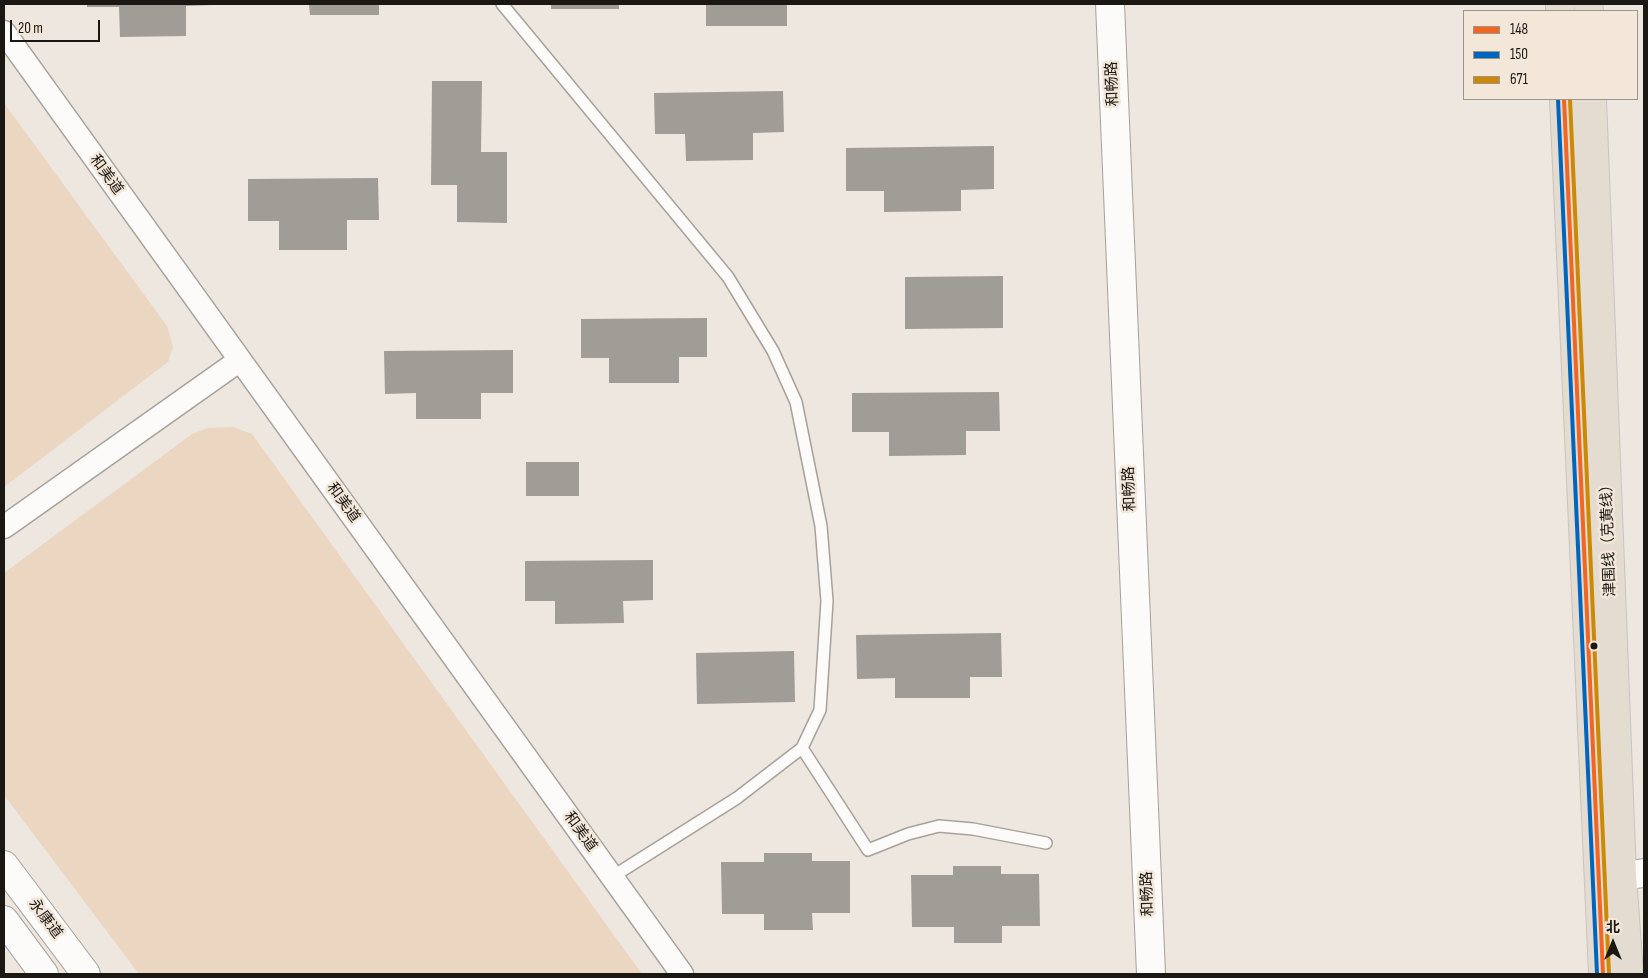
<!DOCTYPE html>
<meta charset="utf-8">
<style>
body{margin:0}
#map{position:relative;width:1648px;height:978px;overflow:hidden;background:#ede7e0;font-family:"Sofia Sans Condensed","Noto Sans SC",sans-serif}
canvas{display:block}
.frame{position:absolute;inset:0;border:5px solid #1b1712;pointer-events:none}
.legend{position:absolute;left:1463px;top:10px;width:175px;height:90px;box-sizing:border-box;background:#f3e7da;border:1px solid #9d948a;margin:0;padding:6px 9px;list-style:none;font-size:15px;color:#1b1712}
.legend li{display:flex;align-items:center;gap:10px;height:25px}
.legend b{width:25px;border:1px solid #9d948a}
.north{position:absolute;left:1588px;top:918px;width:50px;height:50px;-webkit-text-stroke:4px #f3e7da;paint-order:stroke;rotate:0deg;font-size:14px;font-weight:700;line-height:20px;text-align:center;color:#1b1712}
.north::after{content:'';display:block;margin:auto;width:18px;height:22px;background:#1b1712;clip-path:polygon(50% 0,100% 100%,50% 72%,0 100%)}
.scale{position:absolute;left:10px;top:20px;width:90px;height:22px;box-sizing:border-box;border:2px solid #1b1712;border-top:0;padding-left:6px;font-size:15px;line-height:18px;white-space:nowrap;color:#1b1712;-webkit-text-stroke:4px #f3e7da;paint-order:stroke}
</style>
<div id="map">
<canvas width="1648" height="978"></canvas>
<div class="frame"></div>
<ul class="legend">
<li><b style="height:6px;background:#f26522"></b>148</li>
<li><b style="height:6px;background:#0065bd"></b>150</li>
<li><b style="height:6px;background:#cb8904"></b>671</li>
</ul>
<div class="north">北</div>
<div class="scale">20 m</div>
</div>
<script>
const ctx = document.querySelector('canvas').getContext('2d');
ctx.lineJoin = 'round';
function fillPath(path, color) { ctx.fillStyle = color; ctx.fill(path, 'evenodd'); }
const poly = rows => new Path2D(rows.map(r => 'M' + r).join(''));
function strokePath(path, color, width, dash) { ctx.strokeStyle = color; ctx.lineWidth = width; ctx.lineCap = dash ? 'butt' : 'round'; ctx.setLineDash(dash || []); ctx.stroke(path); }
function drawText(font, color, halo, rows, align = 'center') {
  ctx.font = font + ' "Sofia Sans Condensed","Noto Sans SC",sans-serif'; ctx.lineWidth = 5; ctx.setLineDash([]); ctx.textBaseline = 'middle'; ctx.strokeStyle = halo; ctx.fillStyle = color; for (const [text, x, y, turn = 0] of rows) {
    ctx.save(); ctx.translate(x, y); ctx.rotate((+turn || 0) * Math.PI / 180); ctx.textAlign = isNaN(turn) ? turn : align; if (halo) ctx.strokeText(text, 0, 0); ctx.fillText(text, 0, 0); ctx.restore();
  }
}
fillPath(poly([
 [4,103,167,326,173,347,168,362,4,487],
 [233,427,252,434,642,974,139,974,4,795,4,573,192,434,208,428]
]), '#ead6c1');
fillPath(poly([
 [87,4,212,4,212,5,186,6,186,36,120,37,119,7,87,7],
 [309,4,379,4,379,15,310,15],
 [551,4,619,4,619,9,551,9],
 [706,4,787,4,787,26,706,26],
 [432,81,482,81,481,152,507,152,507,223,457,222,457,185,431,185],
 [783,91,784,132,753,133,753,160,686,161,685,134,655,134,654,93],
 [994,146,994,189,961,190,961,211,884,212,884,191,846,191,846,148],
 [378,178,379,220,347,220,347,250,279,250,279,221,248,221,248,179],
 [1003,276,1003,328,905,329,905,277],
 [707,318,707,357,679,357,679,383,609,383,609,358,581,358,581,319],
 [513,350,513,393,481,393,481,419,416,419,416,393,385,394,384,351],
 [999,392,1000,431,966,431,966,455,889,456,889,432,852,432,852,393],
 [526,462,579,462,579,496,526,496],
 [653,560,653,600,623,601,624,623,555,624,555,601,525,601,525,561],
 [1001,633,1002,677,970,677,970,698,895,698,895,678,857,679,856,635],
 [794,651,795,702,697,704,696,653],
 [764,853,812,853,812,861,850,861,850,913,812,913,813,930,764,930,764,914,722,914,721,862,764,862],
 [953,866,1001,866,1001,874,1039,874,1040,926,1002,926,1002,943,954,943,954,927,912,927,911,875,953,875]
]), '#a09c96');
const service = poly([
 [502,4,728,277,773,351,796,402,821,526,827,601,820,710,802,748,737,798,612,877],
 [802,748,868,850,908,834,939,826,973,829,1046,843]
]);
const minor = poly([
 [4,32,682,974],
 [4,527,240,360]
]);
const tertiary = poly([
 [1110,4,1151,974],
 [4,865,86,974],
 [1622,876,1644,873],
 [4,920,44,974]
]);
const trunk = poly([
 [1560,4,1560,11],
 [1588,4,1589,11],
 [1564,99,1603,974],
 [1592,99,1622,876,1629,974]
]);
strokePath(service, '#a6a19b', 14);
strokePath(minor, '#a6a19b', 25);
strokePath(tertiary, '#a6a19b', 30);
strokePath(trunk, '#c7c3c0', 30);
strokePath(service, '#fcfbfa', 11);
strokePath(minor, '#fcfbfa', 22);
strokePath(tertiary, '#fcfbfa', 28);
strokePath(trunk, '#e4dcd0', 28);
strokePath(poly([
 [1564,99,1603,974]
]), '#f26522', 4);
strokePath(poly([
 [1558,99,1597,974]
]), '#0065bd', 4);
strokePath(poly([
 [1570,99,1609,974]
]), '#cb8904', 4);
for (const [x, y, r, color] of [
 [1594,646,4.5,"#1b1712"]
]) { const dot = new Path2D(); dot.arc(x, y, r, 0, 2 * Math.PI); ctx.fillStyle = color; ctx.fill(dot); strokePath(dot, '#f3e7da', 2); }
drawText('15px', '#1b1712', '#f3e7da', [
 ["和畅路",1113,84,-92],
 ["和美道",106,175,54],
 ["和畅路",1130,489,-92],
 ["和美道",343,503,54],
 ["津围线（克黄线）",1609,537,-92],
 ["和美道",580,832,54],
 ["和畅路",1148,894,-92],
 ["永康道",45,919,53]
]);
</script>
